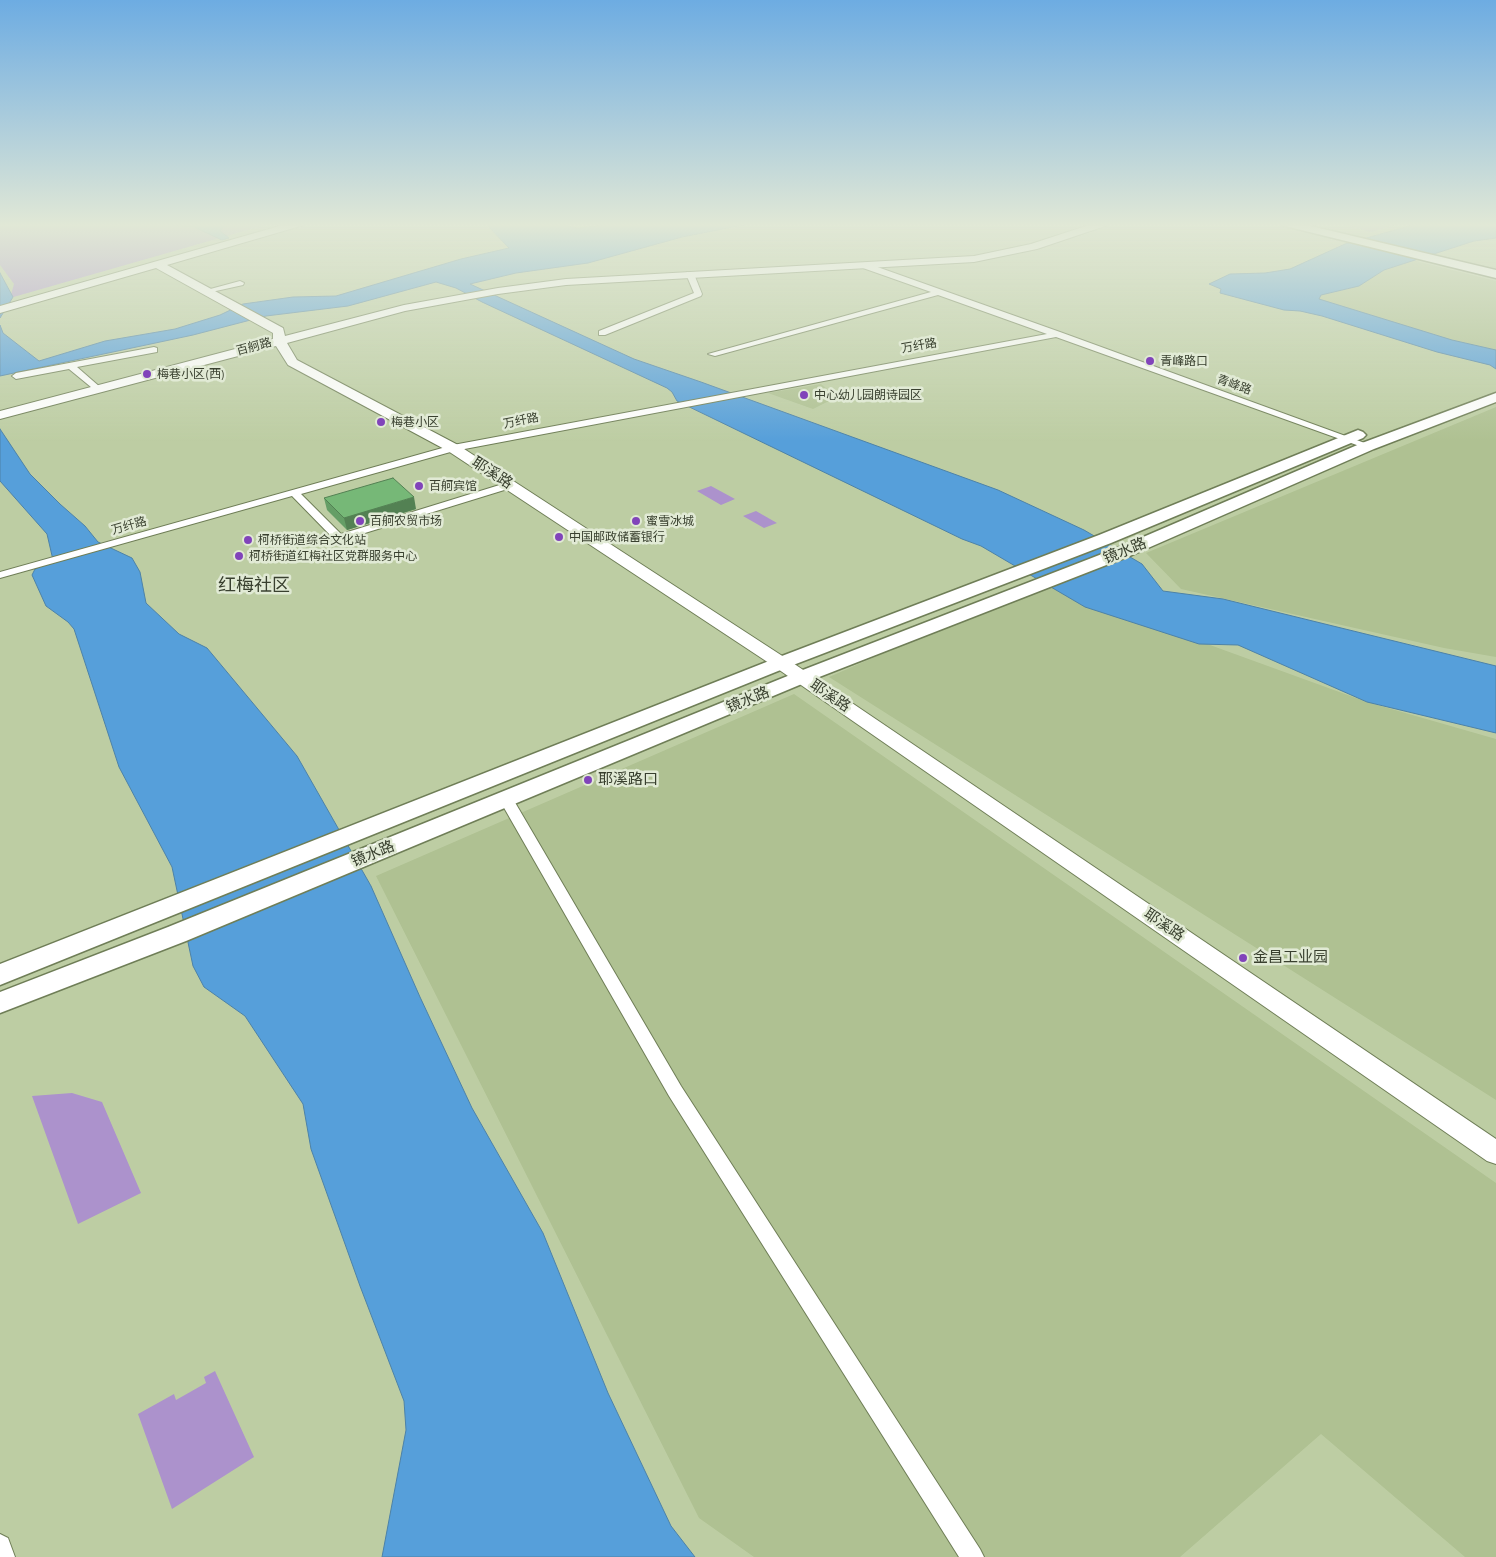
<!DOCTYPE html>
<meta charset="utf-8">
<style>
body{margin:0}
canvas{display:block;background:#bdcda3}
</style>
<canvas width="1496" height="1557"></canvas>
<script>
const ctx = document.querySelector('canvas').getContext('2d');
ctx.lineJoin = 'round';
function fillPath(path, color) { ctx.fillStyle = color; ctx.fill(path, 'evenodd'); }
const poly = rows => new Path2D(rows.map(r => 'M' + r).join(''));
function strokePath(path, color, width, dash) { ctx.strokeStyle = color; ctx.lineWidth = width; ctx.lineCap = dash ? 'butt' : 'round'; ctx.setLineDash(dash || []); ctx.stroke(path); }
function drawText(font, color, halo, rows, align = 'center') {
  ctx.font = font + ' Montserrat,"Noto Sans SC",sans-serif'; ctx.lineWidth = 5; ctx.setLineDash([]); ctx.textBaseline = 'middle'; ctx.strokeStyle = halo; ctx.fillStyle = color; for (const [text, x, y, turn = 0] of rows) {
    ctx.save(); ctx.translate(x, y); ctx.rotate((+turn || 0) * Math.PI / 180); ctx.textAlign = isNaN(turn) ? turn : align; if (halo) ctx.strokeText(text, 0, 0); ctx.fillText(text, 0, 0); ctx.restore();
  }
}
fillPath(poly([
 [1412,260,1496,281,1496,350,1452,340,1318,299,1321,295,1359,286,1383,270],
 [821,384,837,397,813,409,768,393],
 [1496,407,1496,657,1444,648,1181,589,1146,553],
 [1042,584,1367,702,1496,739,1496,1100,829,677],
 [794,694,1496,1183,1496,1557,1465,1557,1321,1434,1180,1557,754,1557,699,1518,376,876]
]), '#afc192');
fillPath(poly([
 [0,223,272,223,10,298,14,284,0,265],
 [1338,223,1402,223,1371,232],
 [711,486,735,499,721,505,697,491],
 [756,511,777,523,764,528,743,516],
 [72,1093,102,1102,141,1193,78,1224,32,1096],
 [215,1371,254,1457,172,1509,138,1414,174,1394,176,1400,206,1383,204,1377]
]), '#ac92cc');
const water = poly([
 [149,223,226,223,220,231,229,238,222,240,194,227,149,223],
 [485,223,553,223,577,228,629,223,753,223,682,237,588,263,516,273,470,284,634,359,701,382,998,490,1084,530,1142,564,1163,591,1223,599,1496,666,1496,733,1367,702,1238,645,1199,644,1085,607,981,546,962,539,677,401,672,392,667,388,482,302,456,288,436,282,348,306,266,316,193,335,0,376,0,325,3,333,39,361,105,341,175,329,220,315,243,304,293,297,336,296,461,259,509,248,485,223],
 [1420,223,1496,223,1496,238,1474,241,1384,270,1359,286,1321,295,1319,299,1452,340,1496,350,1496,369,1490,365,1437,352,1322,316,1300,311,1284,310,1220,293,1221,289,1209,284,1230,274,1265,273,1290,269,1345,244,1420,223],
 [0,273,13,297,0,318,0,273],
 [0,429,30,474,60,504,85,526,98,542,132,558,140,572,146,603,179,634,207,648,297,756,371,886,420,997,472,1108,543,1233,608,1393,671,1526,695,1557,382,1557,406,1430,404,1401,360,1286,311,1149,303,1104,245,1016,204,987,193,966,172,867,119,767,74,629,68,622,46,606,32,575,35,569,53,560,47,534,0,481,0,429]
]);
fillPath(water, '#569fda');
strokePath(water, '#4d82a7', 1);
const street = poly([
 [863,264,869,264,1060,332,1373,446,1368,449,1365,448,1056,337,454,451,301,494,341,534,506,483,514,483,515,485,514,487,339,541,335,540,292,496,0,578,0,572,453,445,1047,334,938,295,715,356,708,354,931,292,863,268,863,264],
 [687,272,694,274,702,294,701,296,605,335,599,335,599,331,694,293,686,274,687,272],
 [240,281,244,283,243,285,207,293,203,291,240,281],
 [154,347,157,348,157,352,77,367,100,387,100,391,97,392,69,369,16,379,12,376,16,373,154,347],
 [506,795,511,796,513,799,681,1086,980,1549,984,1557,959,1557,669,1096,499,799,501,796,506,795],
 [0,1534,8,1538,15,1557,0,1557,0,1534]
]);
const secondary = poly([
 [290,223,305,223,304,225,167,265,283,328,285,336,404,305,498,288,566,279,974,256,1031,244,1095,223,1109,223,1108,225,1037,249,974,262,566,285,498,294,405,311,287,343,297,360,458,445,787,659,1496,1139,1496,1164,1487,1161,775,667,448,451,288,365,276,346,0,419,0,411,273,339,273,333,156,268,0,313,0,306,290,223]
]);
const primary = poly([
 [1279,223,1298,223,1496,270,1496,278,1281,225,1279,223],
 [1496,393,1496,402,1374,449,1132,555,809,681,186,941,0,1013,0,992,168,927,795,673,1120,547,1362,443,1496,393],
 [1358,430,1363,432,1366,435,1363,438,1111,543,788,667,0,985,0,964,774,659,1099,535,1358,430]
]);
strokePath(street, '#6f7e57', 2);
strokePath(secondary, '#6f7e57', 2);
strokePath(primary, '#6f7e57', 3);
fillPath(street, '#fff');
fillPath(secondary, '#fff');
fillPath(primary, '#fff');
fillPath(poly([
 [324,498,416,509,347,530,327,510]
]), '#659e66');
fillPath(poly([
 [414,497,416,509,347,530,344,518]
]), '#538153');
const building = poly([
 [393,478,414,497,344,518,324,498,393,478]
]);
fillPath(building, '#76b877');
strokePath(building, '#538153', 1);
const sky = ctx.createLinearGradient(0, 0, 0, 441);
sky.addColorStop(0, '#6dace2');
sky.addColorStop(0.51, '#e1e8d6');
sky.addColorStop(1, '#e1e8d600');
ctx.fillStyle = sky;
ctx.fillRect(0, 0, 1496, 441);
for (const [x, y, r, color] of [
 [1150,361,5,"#8144ba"],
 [147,374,5,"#8144ba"],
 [804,395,5,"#8144ba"],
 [381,422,5,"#8144ba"],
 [419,486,5,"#8144ba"],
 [360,521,5,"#8144ba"],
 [636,521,5,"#8144ba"],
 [559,537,5,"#8144ba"],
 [248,540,5,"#8144ba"],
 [239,556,5,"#8144ba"],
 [588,780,5,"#8144ba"],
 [1243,958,5,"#8144ba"]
]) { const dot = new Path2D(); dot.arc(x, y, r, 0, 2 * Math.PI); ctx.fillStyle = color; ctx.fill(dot); strokePath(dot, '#e1ead5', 2); }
drawText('12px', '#39402f', '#e1ead5', [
 ["万纤路",919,346,-10],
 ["百舸路",254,347,-15],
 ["青峰路",1234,385,20],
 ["万纤路",521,421,-11],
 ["万纤路",129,526,-16]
]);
drawText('12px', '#39402f', '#e1ead5', [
 ["青峰路口",1160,361],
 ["梅巷小区(西)",157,374],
 ["中心幼儿园朗诗园区",814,395],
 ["梅巷小区",391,422],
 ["百舸宾馆",429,486],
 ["百舸农贸市场",370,521],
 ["蜜雪冰城",646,521],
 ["中国邮政储蓄银行",569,537],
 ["柯桥街道综合文化站",258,540],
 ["柯桥街道红梅社区党群服务中心",249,556]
], 'left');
drawText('15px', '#39402f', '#e1ead5', [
 ["耶溪路",492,473,33],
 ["镜水路",1125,551,-22],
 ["耶溪路",830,696,34],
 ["镜水路",748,700,-22],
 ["镜水路",373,854,-22],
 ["耶溪路",1164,925,34]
]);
drawText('15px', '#39402f', '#e1ead5', [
 ["耶溪路口",598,780],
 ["金昌工业园",1253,958]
], 'left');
drawText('18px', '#39402f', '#e1ead5', [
 ["红梅社区",254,586]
]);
</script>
